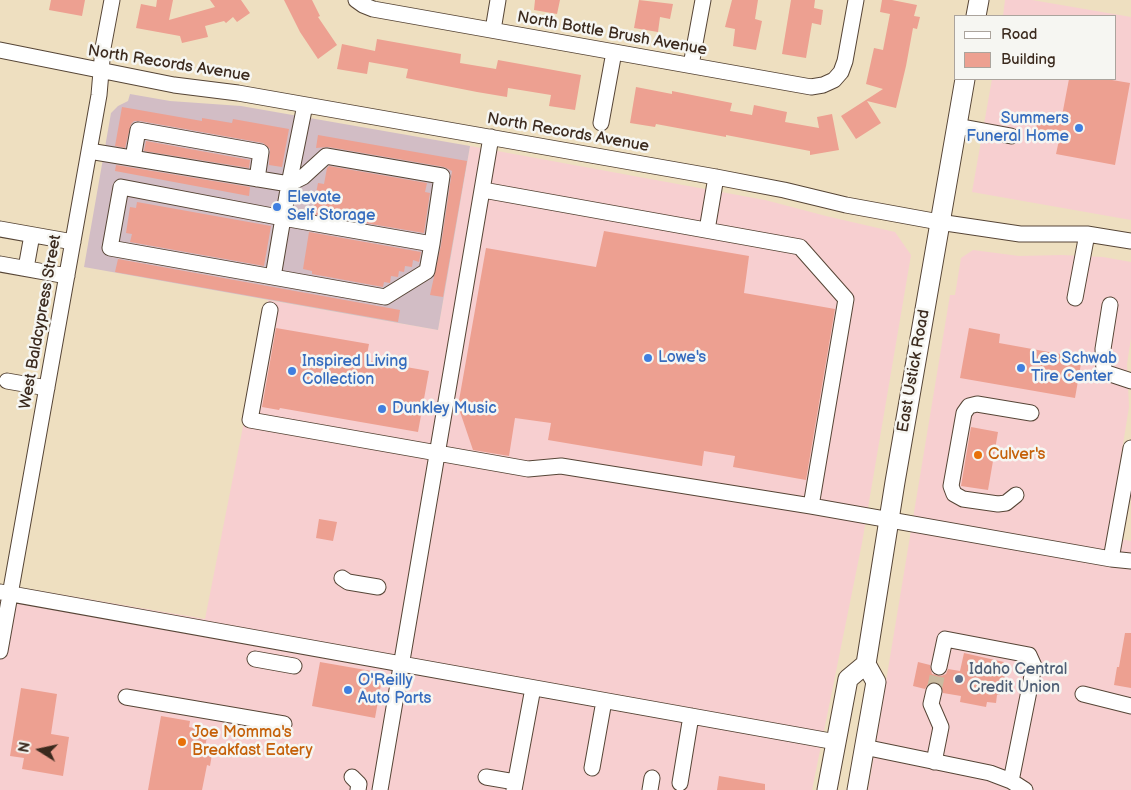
<!DOCTYPE html>
<style>
body{margin:0}
#map{position:relative;width:1131px;height:790px;overflow:hidden;background:#eedfc0;font-family:"Balsamiq Sans",sans-serif}
canvas{display:block}
.legend{position:absolute;left:954px;top:15px;width:162px;height:65px;box-sizing:border-box;background:#f6f6f2;border:1px solid #aba49d;margin:0;padding:6px 9px;list-style:none;font-size:15px;color:#3b2a1e}
.legend li{display:flex;align-items:center;gap:10px;height:25px}
.legend b{width:25px;border:1px solid #aba49d}
.north{position:absolute;left:15px;top:725px;width:50px;height:50px;-webkit-text-stroke:4px #f6f6f2;paint-order:stroke;rotate:280deg;font-size:14px;font-weight:700;line-height:20px;text-align:center;color:#3b2a1e}
.north::after{content:'';display:block;margin:auto;width:18px;height:22px;background:#3b2a1e;clip-path:polygon(50% 0,100% 100%,50% 72%,0 100%)}
</style>
<div id="map">
<canvas width="1131" height="790"></canvas>
<ul class="legend">
<li><b style="height:6px;background:#fff"></b>Road</li>
<li><b style="height:14px;background:#eda091"></b>Building</li>
</ul>
<div class="north">N</div>
</div>
<script>
const ctx = document.querySelector('canvas').getContext('2d');
ctx.lineJoin = 'round';
function fillPath(path, color) { ctx.fillStyle = color; ctx.fill(path, 'evenodd'); }
const poly = rows => new Path2D(rows.map(r => 'M' + r).join(''));
function strokePath(path, color, width, dash) { ctx.strokeStyle = color; ctx.lineWidth = width; ctx.lineCap = dash ? 'butt' : 'round'; ctx.setLineDash(dash || []); ctx.stroke(path); }
function drawText(font, color, halo, rows, align = 'center') {
  ctx.font = font + ' "Balsamiq Sans",sans-serif'; ctx.lineWidth = 5; ctx.setLineDash([]); ctx.textBaseline = 'middle'; ctx.strokeStyle = halo; ctx.fillStyle = color; for (const [text, x, y, turn = 0] of rows) {
    ctx.save(); ctx.translate(x, y); ctx.rotate((+turn || 0) * Math.PI / 180); ctx.textAlign = isNaN(turn) ? turn : align; if (halo) ctx.strokeText(text, 0, 0); ctx.fillText(text, 0, 0); ctx.restore();
  }
}
fillPath(poly([
 [1005,0,1032,0,1131,17,1131,220,972,192,992,79,1115,79,1115,16,1003,16],
 [470,146,765,200,826,216,895,232,911,255,862,543,812,790,0,790,0,584,205,619,268,300,438,330],
 [973,250,1019,256,1062,255,1103,257,1131,262,1131,338,1127,364,1129,407,1108,537,1131,541,1131,790,868,790,950,295,955,295,961,258]
]), '#f7cfd0');
fillPath(poly([
 [130,94,170,101,241,106,470,146,438,330,84,267,111,113,118,106,128,101]
]), '#d2bdc5');
fillPath(poly([
 [51,0,85,0,82,16,49,10],
 [157,0,173,0,169,20,215,7,210,0,241,0,250,13,237,22,233,17,226,23,224,21,205,26,208,37,182,43,180,36,136,28,141,4,156,7],
 [284,0,312,0,320,16,318,17,337,45,318,59,300,32],
 [535,0,560,0,557,14,534,10],
 [639,0,673,4,670,19,660,17,658,32,634,28],
 [732,0,758,0,755,19,762,21,756,50,733,46,735,29,725,27],
 [791,0,815,0,814,8,823,10,821,25,812,23,806,58,782,54],
 [882,0,892,0,917,5,914,16,920,17,917,29,913,28,906,66,896,108,867,101,881,123,856,139,841,116,883,89,866,84,874,48,883,50,890,14,880,12],
 [377,39,461,54,460,63,496,69,498,60,581,75,575,110,549,106,551,95,508,88,507,97,477,92,406,78,408,69,369,62,367,74,337,69,342,44,375,51],
 [1069,79,1106,79,1130,83,1115,165,1056,154,1059,140,1035,136,1038,117,1061,121],
 [636,87,672,94,672,91,732,103,730,111,752,115,754,105,768,108,787,112,785,122,819,128,817,117,832,114,839,150,810,155,810,151,726,135,726,137,656,124,655,127,630,123],
 [122,107,202,121,202,118,232,123,233,119,289,129,282,167,269,165,270,149,263,143,140,121,134,121,131,124,125,148,115,146],
 [318,135,467,161,443,297,430,295,441,245,452,171,444,167,328,147,316,148],
 [146,141,250,160,249,168,144,151],
 [116,165,250,187,249,196,115,171],
 [329,166,427,183,425,192,430,193,424,233,312,214,318,183,324,184,327,168],
 [137,202,271,226,264,266,130,242,132,234,126,233,130,207,136,208],
 [604,231,749,256,744,293,835,309,806,480,733,467,735,456,704,451,702,466,548,440,551,423,515,418,509,456,473,450,458,406,486,248,596,267],
 [309,232,421,252,419,262,413,260,412,267,405,266,404,272,399,271,398,277,391,276,390,283,384,282,383,287,312,274,312,271,303,269],
 [118,259,400,310,398,322,115,272],
 [276,328,369,344,366,360,429,371,418,432,280,408,279,410,262,407],
 [969,328,1000,334,999,343,1082,358,1075,398,960,378],
 [971,427,998,432,988,490,961,486],
 [319,519,337,522,333,541,316,538],
 [1125,633,1131,633,1131,688,1114,685,1117,667,1119,667],
 [964,653,1004,662,1002,671,1006,671,1000,695,997,695,996,703,987,702,986,707,960,702,961,696,943,693,941,685,936,682,928,684,925,689,913,686,918,662,930,665,932,674,941,676,946,674,948,669,960,671],
 [320,662,383,673,375,718,312,706],
 [21,688,57,694,51,734,69,737,63,776,22,769,24,758,10,756],
 [161,716,190,721,189,727,208,731,204,753,212,754,210,766,207,765,202,790,148,790],
 [719,776,765,784,765,790,717,790]
]), '#eda091');
strokePath(poly([
 [934,691,939,667]
]), '#cabba0', 15, [15, 8]);
const minor = poly([
 [356,0,363,5,373,9,811,87,823,85,834,80,841,72,845,61,856,0],
 [493,30,498,0],
 [0,50,174,85,238,93,716,177,784,190,846,205,939,222,1020,234,1087,234,1131,241],
 [691,65,703,0],
 [601,123,614,52],
 [957,126,1011,136],
 [89,151,289,184,303,177,326,156,442,176,432,244],
 [133,158,138,130,261,152,257,179],
 [483,190,800,247,846,299,811,506],
 [0,229,73,242],
 [707,230,716,177],
 [0,264,67,276],
 [26,268,32,235],
 [273,277,385,297,427,271,432,244,283,218,121,187,110,248,273,277,283,218,289,184,305,105],
 [1075,298,1087,234],
 [1110,305,1103,349,1104,372,1131,381],
 [270,310,250,420,528,469,561,466,811,506,1111,559,1131,561],
 [7,381,47,388],
 [1016,495,1006,503,998,504,963,499,954,494,951,486,964,413,969,406,977,404,1031,413],
 [1111,559,1131,448],
 [342,578,348,582,378,587],
 [0,592,836,742],
 [0,651,99,95,103,48,112,0],
 [255,659,294,666],
 [939,667,945,639,1029,655,1034,666,1011,781],
 [934,691,931,704,941,727,934,762],
 [1083,694,1131,706],
 [126,697,284,724],
 [864,747,990,773,1011,781,1025,790],
 [592,768,604,701],
 [352,777,359,784,358,790],
 [486,777,515,782],
 [680,783,691,716],
 [380,790,491,137],
 [514,790,533,688],
 [650,790,652,778]
]);
const major = poly([
 [976,16,979,0],
 [827,790,848,679,866,664],
 [857,790,876,682,866,664,895,482,965,79]
]);
strokePath(minor, '#564536', 17);
strokePath(major, '#564536', 21);
strokePath(minor, '#fff', 15);
strokePath(major, '#fff', 19);
for (const [x, y, r, color] of [
 [1079,128,5,"#3f7fe0"],
 [277,207,5,"#3f7fe0"],
 [648,358,5,"#3f7fe0"],
 [1021,368,5,"#3f7fe0"],
 [292,371,5,"#3f7fe0"],
 [382,409,5,"#3f7fe0"],
 [978,455,5,"#e8710a"],
 [959,679,5,"#5c6f8a"],
 [348,690,5,"#3f7fe0"],
 [182,742,5,"#e8710a"]
]) { const dot = new Path2D(); dot.arc(x, y, r, 0, 2 * Math.PI); ctx.fillStyle = color; ctx.fill(dot); strokePath(dot, '#f6f6f2', 2); }
drawText('16px', '#3b2a1e', '#f6f6f2', [
 ["North Bottle Brush Avenue",612,34,10],
 ["North Records Avenue",169,64,9],
 ["North Records Avenue",568,133,10],
 ["West Baldcypress Street",41,322,-80],
 ["East Ustick Road",914,371,-80]
]);
drawText('16px', '#366cbe', '#f6f6f2', [
 ["Summers",1069,119,"right"],
 ["Funeral Home",1069,137,"right"],
 ["Elevate",287,198],
 ["Self Storage",287,216],
 ["Lowe's",658,358],
 ["Les Schwab",1031,359],
 ["Tire Center",1031,377],
 ["Inspired Living",302,362],
 ["Collection",302,380],
 ["Dunkley Music",392,409],
 ["O'Reilly",358,681],
 ["Auto Parts",358,699]
], 'left');
drawText('16px', '#c56008', '#f6f6f2', [
 ["Culver's",988,455],
 ["Joe Momma's",192,733],
 ["Breakfast Eatery",192,751]
], 'left');
drawText('16px', '#4e5e75', '#f6f6f2', [
 ["Idaho Central",969,670],
 ["Credit Union",969,688]
], 'left');
</script>
